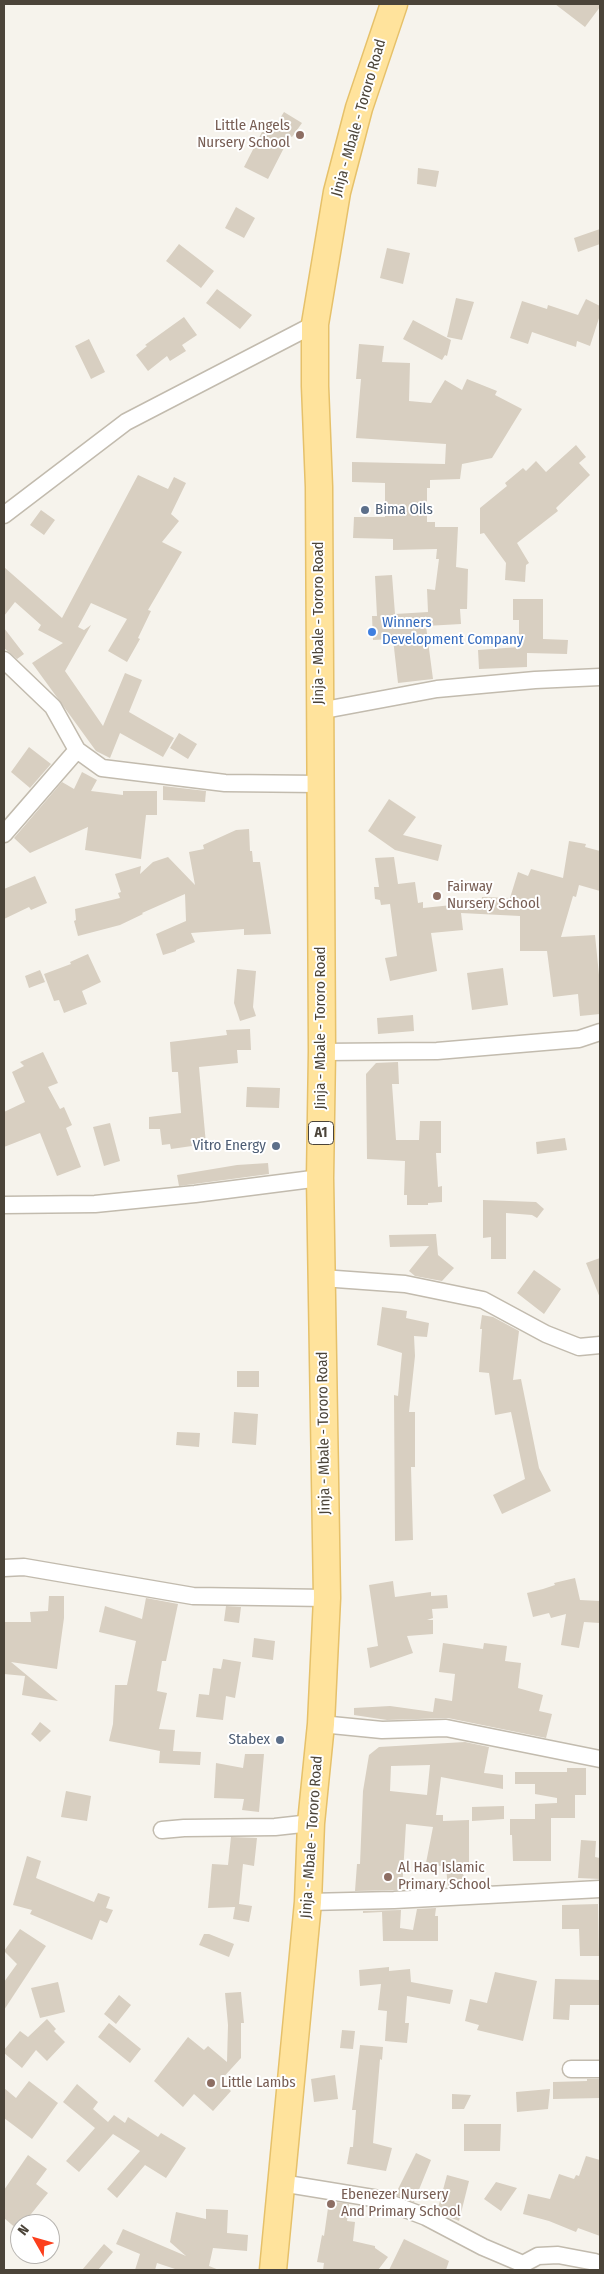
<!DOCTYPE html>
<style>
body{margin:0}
#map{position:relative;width:604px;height:2274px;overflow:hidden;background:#f6f3ec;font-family:"Fira Sans Condensed",sans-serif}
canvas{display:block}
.frame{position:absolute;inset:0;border:5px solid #4b4439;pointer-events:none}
.north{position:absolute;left:10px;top:2214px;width:50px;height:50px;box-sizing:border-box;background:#fff;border:1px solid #b7b4b0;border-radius:50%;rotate:308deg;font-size:14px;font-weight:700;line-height:20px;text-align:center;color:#4b4439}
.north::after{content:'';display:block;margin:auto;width:18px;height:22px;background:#fc3f1d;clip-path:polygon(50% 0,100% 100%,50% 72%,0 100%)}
</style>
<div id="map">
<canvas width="604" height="2274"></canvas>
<div class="frame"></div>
<div class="north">N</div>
</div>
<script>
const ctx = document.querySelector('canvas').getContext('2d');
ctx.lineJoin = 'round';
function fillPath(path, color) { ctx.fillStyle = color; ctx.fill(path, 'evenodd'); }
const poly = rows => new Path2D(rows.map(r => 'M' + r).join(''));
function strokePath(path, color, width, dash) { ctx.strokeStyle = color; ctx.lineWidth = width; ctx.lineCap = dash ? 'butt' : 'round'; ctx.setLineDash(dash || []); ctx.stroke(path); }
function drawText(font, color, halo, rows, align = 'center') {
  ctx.font = font + ' "Fira Sans Condensed",sans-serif'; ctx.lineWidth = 4; ctx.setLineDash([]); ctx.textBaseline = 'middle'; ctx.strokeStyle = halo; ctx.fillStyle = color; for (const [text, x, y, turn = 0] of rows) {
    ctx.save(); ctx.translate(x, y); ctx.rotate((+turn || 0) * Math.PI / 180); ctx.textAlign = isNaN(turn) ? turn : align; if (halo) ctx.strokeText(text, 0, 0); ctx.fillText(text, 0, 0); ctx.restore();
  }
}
fillPath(poly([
 [555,4,600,4,600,7,585,27],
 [284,112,302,123,292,137,290,136,268,179,244,167,263,130,270,134],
 [418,168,439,171,436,187,417,184],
 [236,207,255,218,244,238,225,228],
 [600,229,600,244,578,252,574,238],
 [179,244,214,271,201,288,166,261],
 [387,248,410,253,403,284,380,278],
 [217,289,252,315,240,329,206,303],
 [456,298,474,302,462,340,447,337],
 [586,299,600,306,600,315,590,346,577,341,576,347,532,332,528,344,510,338,522,301,547,309,548,305,578,315],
 [184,317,197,335,182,345,186,351,170,361,167,356,148,371,136,355,147,346,145,345],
 [413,320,451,340,447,356,445,355,442,360,403,339],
 [89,339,105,372,91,379,75,346],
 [359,344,384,346,382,362,410,363,409,401,431,403,445,380,462,390,467,379,497,391,495,395,522,409,492,458,462,464,460,479,430,480,430,488,427,488,427,522,435,522,435,527,458,527,456,567,468,569,467,609,460,609,461,624,426,626,433,679,398,683,393,639,373,640,372,616,377,616,375,576,392,575,395,614,428,612,427,589,435,590,439,559,436,559,437,549,393,550,393,539,353,538,354,517,385,517,385,483,352,482,352,462,445,464,446,444,356,438,361,379,356,379],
 [576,445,586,457,579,463,590,475,556,508,558,511,517,543,529,563,526,565,525,582,505,580,506,563,484,533,480,534,480,508,507,486,505,483,523,468,526,471,536,461,546,472],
 [138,475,168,489,174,477,186,483,171,514,179,521,162,542,182,552,148,610,151,611,138,638,140,639,127,662,108,651,127,619,91,603,78,627,84,630,91,625,65,671,103,726,125,673,142,680,129,712,174,738,163,757,120,733,110,758,96,751,32,663,63,643,38,630,41,625,15,602,4,616,4,567,62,618],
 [41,510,55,520,44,535,30,525],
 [513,599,543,599,543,639,568,640,567,654,527,653,527,667,479,669,478,650,519,647,519,620,513,620],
 [4,628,24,654,17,659,4,648],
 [179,733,197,744,188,759,170,748],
 [29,747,51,764,30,788,11,772],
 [82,772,97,780,91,791,123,795,123,791,157,791,157,815,146,815,141,859,85,850,88,827,30,853,14,838,62,782,74,789],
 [163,786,206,791,205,802,163,800],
 [389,799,416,817,403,835,442,845,438,861,395,850,368,831],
 [249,829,250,851,252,851,253,862,260,862,271,934,244,935,244,929,191,933,195,942,176,950,176,951,163,955,156,934,186,921,185,894,142,913,143,914,120,925,78,936,74,921,76,920,75,909,120,898,118,893,121,892,115,874,141,866,140,874,153,862,168,857,195,885,189,852,204,849,203,845,236,830],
 [569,841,586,844,585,847,600,851,600,891,579,885,576,897,573,896,561,937,595,935,600,985,600,1014,580,1016,578,994,553,997,547,951,520,951,520,916,461,913,463,930,431,933,437,971,390,981,385,958,397,956,390,904,381,905,380,900,375,899,374,887,379,887,375,858,394,857,398,884,415,882,418,903,423,902,423,908,481,902,482,897,510,898,518,872,528,876,531,869,563,878],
 [35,876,47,903,31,910,29,907,4,919,4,889],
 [88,954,101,982,82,991,87,1004,64,1013,59,1000,54,1001,44,974,71,964,70,962],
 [503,968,508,1005,472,1010,467,973],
 [237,969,256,971,253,1007,256,1016,240,1021,234,1003],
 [40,970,45,982,29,988,25,976],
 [413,1015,414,1031,378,1034,377,1018],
 [250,1029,251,1050,237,1050,238,1063,199,1067,206,1144,171,1149,170,1144,162,1145,160,1129,149,1129,149,1117,181,1113,178,1072,172,1072,170,1042,227,1035,226,1030],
 [43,1052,58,1083,48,1087,60,1109,64,1107,72,1125,66,1128,81,1167,57,1176,40,1133,4,1147,4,1112,25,1102,12,1072,24,1066,20,1062],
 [398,1062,399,1084,392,1084,396,1140,419,1140,420,1121,441,1121,441,1153,436,1153,438,1187,442,1186,442,1202,428,1203,428,1205,407,1205,407,1195,404,1195,405,1161,367,1159,366,1074,376,1063],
 [247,1087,280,1088,279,1108,246,1107],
 [110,1123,120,1161,104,1166,93,1127],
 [565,1138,567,1150,537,1154,536,1142],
 [268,1163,269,1174,179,1186,177,1175,237,1165],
 [483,1200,536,1202,544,1209,537,1218,532,1215,506,1213,506,1259,491,1259,491,1237,483,1238],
 [436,1234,438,1255,454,1268,442,1281,415,1276,409,1271,429,1246,390,1247,389,1235],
 [600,1258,600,1298,586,1263],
 [534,1270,561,1289,544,1314,517,1293],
 [382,1307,407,1311,406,1318,429,1323,427,1337,414,1336,415,1356,409,1412,415,1412,415,1467,411,1467,413,1540,395,1541,394,1395,398,1396,402,1353,377,1345],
 [482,1315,493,1317,519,1331,513,1380,521,1379,539,1468,551,1491,502,1514,493,1495,525,1479,511,1412,495,1415,489,1373,479,1372,482,1329,480,1329],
 [237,1371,259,1371,259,1387,237,1387],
 [234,1412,258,1414,256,1445,232,1443],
 [177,1432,200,1433,199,1447,176,1445],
 [575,1578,580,1600,600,1601,600,1623,584,1622,579,1648,561,1645,566,1614,551,1618,549,1613,533,1617,527,1593,543,1589,555,1585,554,1583],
 [393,1581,395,1597,431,1592,431,1596,447,1595,448,1608,432,1609,433,1618,427,1620,433,1620,433,1634,407,1636,413,1653,370,1668,367,1648,378,1646,369,1585],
 [49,1596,64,1596,64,1618,57,1669,11,1662,58,1701,22,1695,25,1676,4,1674,4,1622,31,1622,30,1612,48,1611],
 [146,1598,178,1604,166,1661,162,1661,157,1691,167,1693,159,1729,175,1730,173,1751,201,1752,200,1765,159,1763,160,1751,109,1741,113,1724,115,1685,127,1685,136,1641,99,1632,105,1606,142,1619],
 [226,1606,241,1607,239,1623,224,1621],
 [254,1638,275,1641,273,1660,252,1657],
 [443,1643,483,1649,484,1643,507,1646,505,1661,521,1663,518,1688,543,1695,539,1711,552,1714,546,1738,448,1718,387,1720,354,1715,354,1708,390,1706,433,1712,435,1698,452,1701,455,1674,439,1672],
 [223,1659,241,1662,235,1698,226,1696,223,1720,196,1717,199,1694,209,1695,213,1668,221,1669],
 [40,1722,51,1731,40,1742,31,1734],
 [465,1742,489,1747,484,1773,503,1775,503,1789,441,1777,436,1815,443,1815,443,1821,469,1820,469,1869,460,1867,468,1886,448,1887,446,1867,426,1863,433,1827,406,1824,402,1890,355,1891,357,1864,360,1864,363,1791,369,1755,379,1747],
 [430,1765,427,1795,390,1791,391,1766],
 [245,1754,264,1754,259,1812,242,1810,244,1799,214,1798,216,1763,243,1768],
 [567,1768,586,1768,586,1795,575,1795,575,1818,551,1818,551,1861,513,1861,512,1835,510,1835,510,1819,535,1819,535,1804,557,1803,557,1798,535,1794,535,1784,515,1784,515,1772,567,1772],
 [66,1791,91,1796,87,1821,61,1817],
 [504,1806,504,1819,472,1821,472,1807],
 [231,1837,257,1838,254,1866,243,1864,239,1904,252,1906,249,1922,233,1919,235,1907,208,1908,212,1864,228,1865],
 [581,1840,596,1841,595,1857,600,1858,600,1879,578,1878],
 [27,1856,41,1861,36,1878,94,1902,98,1893,110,1897,106,1908,113,1910,107,1923,100,1920,92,1940,30,1914,32,1910,13,1905],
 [598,1904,599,1956,580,1956,579,1929,562,1929,562,1905],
 [436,1908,435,1916,438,1916,438,1941,383,1941,382,1912,363,1913,363,1911,401,1910,400,1928,413,1930,417,1909],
 [20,1929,46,1946,4,2010,4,1982,17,1964,4,1951],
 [204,1934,209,1934,234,1944,229,1957,199,1945],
 [389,1967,389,1971,410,1969,411,1982,453,1990,450,2004,407,1996,405,2023,409,2023,407,2043,385,2041,387,2011,378,2010,381,1984,360,1986,359,1970],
 [495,1972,537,1981,523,2041,477,2030,479,2025,465,2021,470,1999,487,2003],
 [555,1979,600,1980,600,2005,570,2005,569,2020,553,2019],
 [58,1982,65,2012,40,2018,31,1988],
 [241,1992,244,2023,241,2023,241,2058,220,2081,231,2091,213,2111,194,2094,183,2107,154,2081,188,2037,204,2050,208,2046,227,2062,228,2025,225,1993],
 [119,1995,131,2005,116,2024,104,2014],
 [47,2019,56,2029,54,2031,65,2042,47,2061,36,2050,22,2068,4,2053,4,2050,20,2031,28,2037],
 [109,2023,141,2049,130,2063,98,2037],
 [342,2030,355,2031,353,2049,340,2048],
 [360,2045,383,2047,382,2060,380,2059,373,2143,392,2148,386,2171,347,2164,350,2147,353,2147,356,2110,352,2110],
 [335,2075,338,2099,314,2102,311,2079],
 [587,2079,600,2079,600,2098,553,2099,553,2082,587,2081],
 [29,2081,58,2103,32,2139,4,2118,4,2088,16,2098],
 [77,2084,98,2102,93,2109,108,2122,114,2115,125,2123,128,2117,158,2137,161,2133,186,2148,166,2178,145,2165,117,2198,107,2189,140,2151,113,2134,79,2172,66,2161,95,2128,63,2102],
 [550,2089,548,2109,517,2112,516,2092],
 [452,2094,471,2095,464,2109,452,2109],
 [464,2124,501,2124,500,2151,464,2151],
 [416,2153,431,2160,414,2202,395,2195],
 [28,2155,47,2169,36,2184,48,2193,23,2224,20,2224,18,2230,4,2218,4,2190],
 [586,2156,600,2160,600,2236,578,2228,576,2232,549,2221,523,2214,528,2194,550,2199,559,2174,574,2179,576,2175,579,2176],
 [447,2175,469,2181,459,2221,437,2212],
 [496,2182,517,2188,501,2211,484,2199],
 [329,2201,349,2204,347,2221,355,2222,353,2241,375,2246,375,2248,388,2257,378,2270,323,2270,324,2263,317,2262,322,2235,324,2236],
 [206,2209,228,2210,227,2233,248,2235,247,2251,213,2248,209,2266,219,2270,178,2270,157,2263,155,2270,135,2270,140,2254,116,2244,123,2229,186,2256,170,2242,176,2212,206,2219],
 [404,2239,449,2261,446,2270,389,2270],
 [104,2244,113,2252,98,2270,82,2270]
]), '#d8cfc1');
const minor = poly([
 [4,515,126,422,315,324],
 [4,660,53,707,77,750,102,768,225,783,319,784],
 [319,711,437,689,535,680,600,677],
 [4,834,77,750],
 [322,1052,437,1051,579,1039,600,1032],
 [4,1205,95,1204,195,1194,320,1178],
 [322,1278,405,1284,483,1300,546,1334,579,1347,600,1345],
 [4,1568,24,1567,193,1596,327,1598],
 [321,1724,382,1730,446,1728,600,1759],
 [162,1830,184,1828,275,1827,311,1823],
 [308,1902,394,1900,600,1889],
 [571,2069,600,2069],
 [281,2183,379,2199,426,2217,483,2247,523,2264,538,2256,558,2255,595,2262,600,2265]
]);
const primary = poly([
 [273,2270,308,1902,311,1823,321,1724,327,1598,320,1178,322,1052,319,487,315,386,315,324,337,192,359,108,394,4]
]);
strokePath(minor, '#c2bbae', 19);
strokePath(primary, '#e6c16a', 29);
strokePath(minor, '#fff', 16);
strokePath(primary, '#ffe39c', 26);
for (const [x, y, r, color] of [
 [300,135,5,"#8d6e63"],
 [365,510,5,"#5c6f8a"],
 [372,632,5,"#3f7fe0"],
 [437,896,5,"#8d6e63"],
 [276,1146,5,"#5c6f8a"],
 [280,1740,5,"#5c6f8a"],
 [388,1877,5,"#8d6e63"],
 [211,2083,5,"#8d6e63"],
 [331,2204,5,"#8d6e63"]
]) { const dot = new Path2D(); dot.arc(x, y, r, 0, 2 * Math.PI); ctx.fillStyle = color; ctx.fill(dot); strokePath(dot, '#fff', 2); }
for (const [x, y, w] of [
 [321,1133,25]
]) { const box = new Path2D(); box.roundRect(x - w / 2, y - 11.5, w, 23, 4); ctx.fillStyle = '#fff'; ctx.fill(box); strokePath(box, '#4b4439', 1); }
drawText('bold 14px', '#4b4439', null, [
 ["A1",321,1133]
]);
drawText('15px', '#4b4439', '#fff', [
 ["Jinja - Mbale - Tororo Road",359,118,-74],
 ["Jinja - Mbale - Tororo Road",319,623,-90],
 ["Jinja - Mbale - Tororo Road",321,1028,-90],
 ["Jinja - Mbale - Tororo Road",324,1433,-91],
 ["Jinja - Mbale - Tororo Road",312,1837,-86]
]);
drawText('15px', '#785e54', '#fff', [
 ["Little Angels",290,126,"right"],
 ["Nursery School",290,143,"right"],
 ["Fairway",447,887],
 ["Nursery School",447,904],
 ["Al Haq Islamic",398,1868],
 ["Primary School",398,1885],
 ["Little Lambs",221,2083],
 ["Ebenezer Nursery",341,2195],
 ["And Primary School",341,2212]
], 'left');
drawText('15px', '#4e5e75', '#fff', [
 ["Bima Oils",375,510,"left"],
 ["Vitro Energy",266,1146],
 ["Stabex",270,1740]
], 'right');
drawText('15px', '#366cbe', '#fff', [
 ["Winners",382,623],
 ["Development Company",382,640]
], 'left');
</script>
